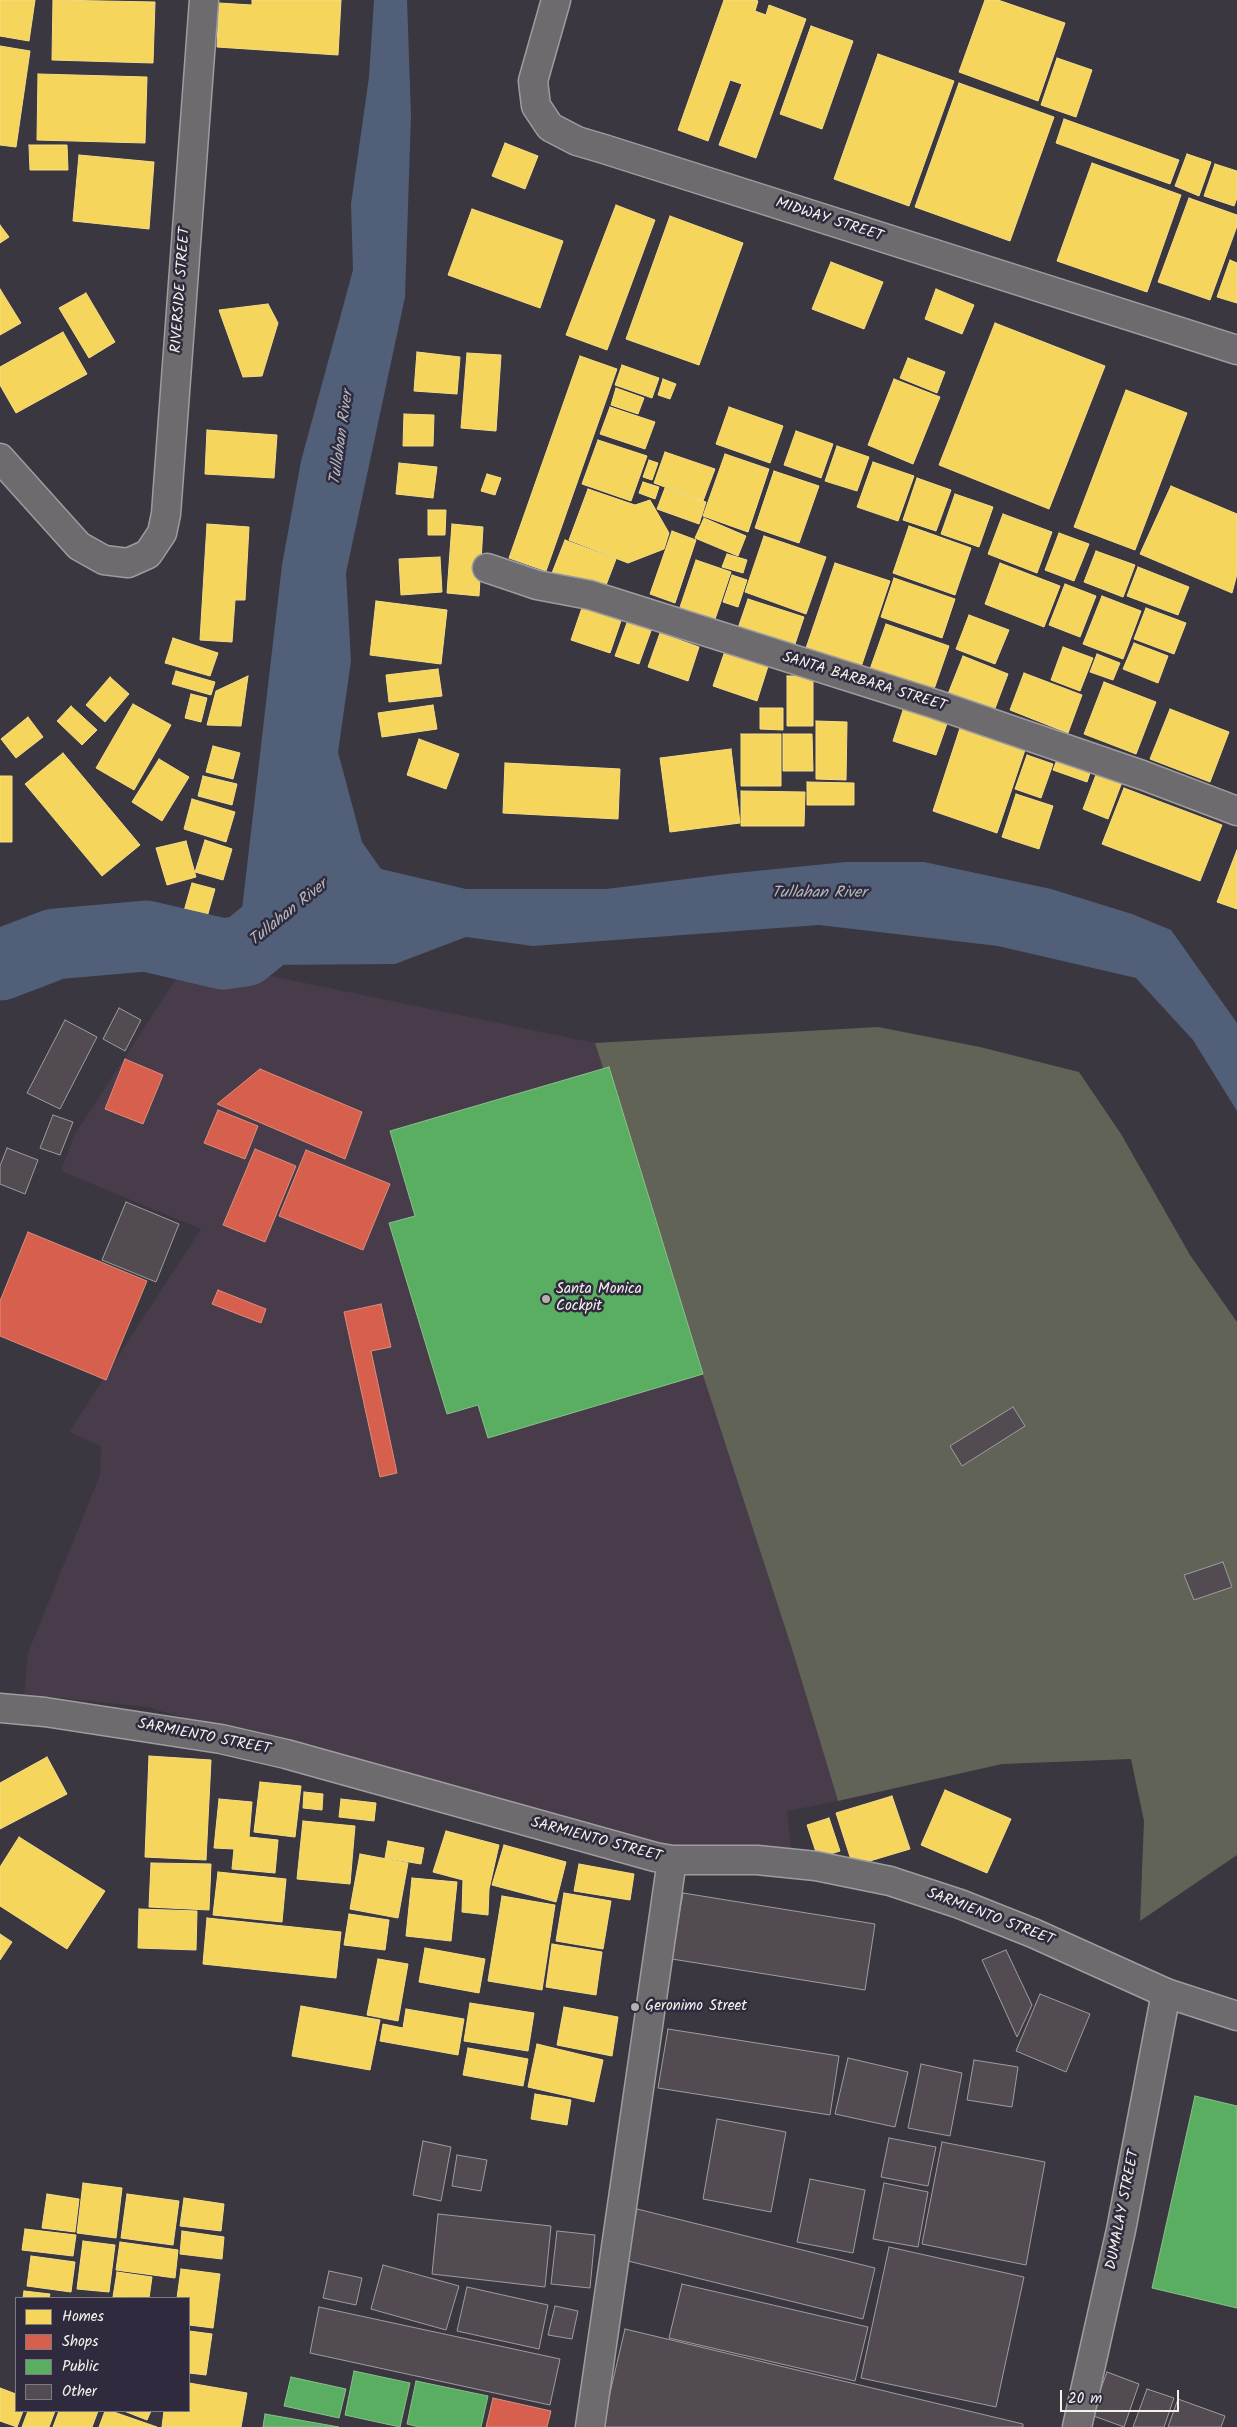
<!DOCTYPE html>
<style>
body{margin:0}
#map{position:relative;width:1237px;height:2427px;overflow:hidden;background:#3b3740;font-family:Kalam,sans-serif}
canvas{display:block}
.legend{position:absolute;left:15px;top:2297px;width:175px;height:115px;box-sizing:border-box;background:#2f2a3d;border:1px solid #7e7a81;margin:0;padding:6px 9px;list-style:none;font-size:15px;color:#f4f1e8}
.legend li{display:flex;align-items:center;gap:10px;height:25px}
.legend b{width:25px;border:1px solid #7e7a81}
.scale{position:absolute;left:1060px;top:2390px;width:119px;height:22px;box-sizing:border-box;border:2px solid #f4f1e8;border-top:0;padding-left:6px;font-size:15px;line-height:18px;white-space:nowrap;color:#f4f1e8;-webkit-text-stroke:4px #2f2a3d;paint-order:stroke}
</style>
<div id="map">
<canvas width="1237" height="2427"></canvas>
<ul class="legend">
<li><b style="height:14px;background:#f6d55c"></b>Homes</li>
<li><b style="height:14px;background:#d6604d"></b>Shops</li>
<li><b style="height:14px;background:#5aae61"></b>Public</li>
<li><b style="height:14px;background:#524c52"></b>Other</li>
</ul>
<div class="scale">20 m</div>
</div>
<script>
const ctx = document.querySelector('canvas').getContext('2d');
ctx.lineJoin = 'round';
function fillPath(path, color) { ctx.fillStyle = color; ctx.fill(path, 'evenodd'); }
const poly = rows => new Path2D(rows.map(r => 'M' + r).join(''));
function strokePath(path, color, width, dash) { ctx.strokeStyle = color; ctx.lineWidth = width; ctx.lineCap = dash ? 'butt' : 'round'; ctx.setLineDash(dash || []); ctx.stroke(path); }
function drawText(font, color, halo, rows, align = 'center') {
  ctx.font = font + ' Kalam,sans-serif'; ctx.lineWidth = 5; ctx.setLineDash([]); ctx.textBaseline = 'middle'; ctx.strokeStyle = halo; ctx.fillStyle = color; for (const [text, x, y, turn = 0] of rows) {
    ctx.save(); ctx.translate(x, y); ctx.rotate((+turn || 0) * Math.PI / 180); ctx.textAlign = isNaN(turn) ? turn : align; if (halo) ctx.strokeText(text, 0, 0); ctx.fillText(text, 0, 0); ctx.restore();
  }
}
fillPath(poly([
 [189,959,595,1043,793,1652,838,1801,787,1811,792,1857,650,1850,147,1707,24,1694,28,1653,100,1475,101,1446,69,1432,201,1229,61,1171,75,1134]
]), '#483c4a');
fillPath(poly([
 [878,1027,980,1047,1079,1072,1121,1134,1190,1255,1237,1322,1237,1855,1140,1921,1144,1821,1131,1759,1002,1764,838,1801,793,1652,595,1043]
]), '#616357');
fillPath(poly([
 [374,0,407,0,411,116,405,297,346,573,351,661,338,752,362,842,381,869,466,889,606,889,726,874,846,862,924,862,1051,889,1132,914,1171,930,1237,1023,1237,1111,1193,1040,1136,978,998,946,819,925,533,946,466,937,395,964,265,965,244,951,241,918,282,565,301,461,353,270,351,204,369,77]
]), '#516078');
const homes = poly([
 [0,0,35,0,29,41,0,36,0,0],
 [53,0,155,2,153,63,52,60,53,0],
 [252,0,341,0,338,55,217,47,219,3,252,5,252,0],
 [724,0,755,0,758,1,755,11,766,15,769,5,806,19,756,158,719,145,742,84,730,80,708,141,678,130,724,0],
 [985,0,998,0,1065,23,1038,101,959,72,985,0],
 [811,26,853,41,822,129,780,114,811,26],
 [0,46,30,51,16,147,0,145,0,46],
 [878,54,954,81,909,206,834,179,878,54],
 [1057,58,1092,70,1076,117,1041,105,1057,58],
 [38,74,147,77,145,143,37,140,38,74],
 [959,83,1054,117,1010,241,915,207,959,83],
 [1064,119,1179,160,1170,184,1056,143,1064,119],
 [505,143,538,156,525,189,492,176,505,143],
 [29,145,67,145,68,170,30,170,29,145],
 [1187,154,1211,162,1199,196,1175,186,1187,154],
 [79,155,154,162,149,229,73,221,79,155],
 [1092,163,1181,195,1147,292,1057,261,1092,163],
 [1215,164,1237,171,1237,198,1234,206,1204,196,1215,164],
 [1189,198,1237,215,1237,226,1210,300,1158,282,1189,198],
 [616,205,655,220,607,350,566,335,616,205],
 [472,209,563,241,540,308,448,275,472,209],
 [670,216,743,243,699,365,626,339,670,216],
 [0,225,9,237,0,243,0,225],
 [1230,260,1237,263,1237,303,1217,297,1230,260],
 [831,262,883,282,864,329,812,309,831,262],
 [0,289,21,323,0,335,0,289],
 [936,289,974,305,962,334,925,319,936,289],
 [86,293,115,342,89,358,59,308,86,293],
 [268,304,278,323,262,376,243,377,219,310,268,304],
 [995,323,1105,366,1049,509,939,465,995,323],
 [63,332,87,374,16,413,0,385,0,367,63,332],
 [417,352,460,357,457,394,414,391,417,352],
 [467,353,501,355,496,431,461,428,467,353],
 [580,356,617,369,546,571,509,558,580,356],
 [908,358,945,372,937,393,900,378,908,358],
 [622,365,659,378,652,398,615,385,622,365],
 [663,379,676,384,670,399,658,395,663,379],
 [894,379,940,397,913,464,868,445,894,379],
 [616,388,644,398,638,414,611,405,616,388],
 [1126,390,1187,413,1135,550,1074,527,1126,390],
 [610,407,655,422,645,449,600,434,610,407],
 [729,407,783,426,770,463,716,444,729,407],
 [404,414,434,415,433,446,403,446,404,414],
 [207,430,277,435,274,478,205,474,207,430],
 [796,431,833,444,821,478,784,465,796,431],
 [598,440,647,456,631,501,582,484,598,440],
 [837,446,869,457,857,491,825,481,837,446],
 [665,452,715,469,703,501,654,483,665,452],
 [725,454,769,469,748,532,703,516,725,454],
 [649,460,658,463,652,480,643,477,649,460],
 [873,462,914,476,898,521,857,507,873,462],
 [399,463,437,467,433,498,396,494,399,463],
 [774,471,819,486,799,543,755,528,774,471],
 [487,474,501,478,495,495,481,491,487,474],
 [917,478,951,490,936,531,903,520,917,478],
 [643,482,659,487,655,499,639,493,643,482],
 [1171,486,1237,514,1237,574,1232,593,1140,554,1171,486],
 [665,488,706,502,699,524,657,509,665,488],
 [588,489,635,505,650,500,669,533,664,549,628,563,569,540,588,489],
 [955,494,993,507,979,547,941,534,955,494],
 [428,510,446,510,445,535,428,535,428,510],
 [1003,514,1052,532,1037,573,988,554,1003,514],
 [704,518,746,536,738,556,695,538,704,518],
 [207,524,249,527,245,600,235,600,232,642,200,640,207,524],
 [452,524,483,527,479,596,447,593,452,524],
 [909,526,971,548,955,595,893,573,909,526],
 [672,531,696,540,675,603,650,594,672,531],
 [1059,533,1089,544,1074,581,1045,570,1059,533],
 [764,536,826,557,806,614,745,592,764,536],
 [565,540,616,559,603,593,552,573,565,540],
 [1096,551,1135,565,1123,597,1084,582,1096,551],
 [727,554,747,560,743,573,722,567,727,554],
 [440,557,442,592,401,595,399,559,440,557],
 [696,560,731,572,712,628,677,616,696,560],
 [835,563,890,581,860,670,805,651,835,563],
 [1000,563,1060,586,1044,627,985,604,1000,563],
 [1138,567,1189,587,1178,615,1127,596,1138,567],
 [732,575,747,580,738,607,723,602,732,575],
 [894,578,955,599,942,638,881,617,894,578],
 [1065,584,1096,596,1080,637,1049,625,1065,584],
 [1102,596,1141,611,1123,659,1083,644,1102,596],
 [585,599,624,612,610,653,571,640,585,599],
 [748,599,804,617,793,650,737,631,748,599],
 [376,601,447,610,441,664,370,655,376,601],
 [1146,608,1186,623,1174,654,1134,639,1146,608],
 [969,615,1009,630,995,664,956,649,969,615],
 [628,620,652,628,639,664,615,656,628,620],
 [886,624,949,646,932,695,869,672,886,624],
 [660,633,699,647,688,681,648,667,660,633],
 [173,638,218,653,210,676,165,663,173,638],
 [1134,643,1168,656,1158,683,1123,669,1134,643],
 [727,645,770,660,757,701,713,686,727,645],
 [1063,647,1093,658,1080,691,1051,680,1063,647],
 [1097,654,1120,663,1113,680,1090,672,1097,654],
 [963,656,1008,674,994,711,948,694,963,656],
 [438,669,442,696,389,702,386,675,438,669],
 [176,671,215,682,211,695,172,684,176,671],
 [1024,673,1082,695,1068,733,1010,710,1024,673],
 [248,676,241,726,207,725,216,691,248,676],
 [787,676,813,676,813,726,787,726,787,676],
 [110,677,129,694,105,722,86,705,110,677],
 [1104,682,1156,702,1136,754,1084,734,1104,682],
 [191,694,207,698,201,722,185,718,191,694],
 [906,701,950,715,936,755,893,741,906,701],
 [133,704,171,725,134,790,96,768,133,704],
 [433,705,437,729,382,737,378,713,433,705],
 [71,706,97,730,82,745,57,721,71,706],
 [760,708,783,708,783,730,760,729,760,708],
 [1170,709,1229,732,1210,782,1150,759,1170,709],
 [28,717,43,737,16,758,1,739,28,717],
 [816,721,847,722,846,780,816,779,816,721],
 [962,722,1027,744,997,833,933,811,962,722],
 [741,734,781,734,781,786,741,786,741,734],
 [783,734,812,734,813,771,783,771,783,734],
 [419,739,459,754,446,789,407,775,419,739],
 [213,746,240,753,233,779,206,772,213,746],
 [731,749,740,823,670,832,660,758,731,749],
 [1060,752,1093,764,1087,782,1053,770,1060,752],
 [63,753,140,845,102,876,25,784,63,753],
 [1027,755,1053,764,1041,798,1015,789,1027,755],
 [159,759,189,777,162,821,132,802,159,759],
 [505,763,620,769,618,819,503,813,505,763],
 [1097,772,1122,782,1108,819,1083,809,1097,772],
 [0,776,12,776,12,842,0,842,0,776],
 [203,776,237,784,232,805,198,796,203,776],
 [807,782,854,783,854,805,807,805,807,782],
 [1124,788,1222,825,1200,881,1102,844,1124,788],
 [741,791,805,792,804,826,741,826,741,791],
 [1016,794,1053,806,1039,849,1002,837,1016,794],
 [192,799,235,812,226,842,184,829,192,799],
 [205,840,232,849,223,880,195,872,205,840],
 [186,841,196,877,167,885,156,848,186,841],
 [1237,850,1237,909,1217,902,1237,850],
 [192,883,215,889,207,917,184,911,192,883],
 [149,1756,211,1760,206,1860,145,1857,149,1756],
 [47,1757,67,1794,0,1829,0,1783,47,1757],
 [260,1782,301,1786,295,1837,254,1832,260,1782],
 [945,1790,1011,1819,987,1873,921,1845,945,1790],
 [304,1792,323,1794,322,1810,303,1808,304,1792],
 [892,1796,910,1849,853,1866,836,1813,892,1796],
 [219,1799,252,1802,249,1837,278,1840,275,1873,232,1869,234,1849,214,1848,219,1799],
 [341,1799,376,1803,374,1821,339,1817,341,1799],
 [829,1818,840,1851,818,1858,807,1825,829,1818],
 [303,1821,355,1826,350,1884,297,1879,303,1821],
 [446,1831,499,1845,489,1889,488,1915,462,1912,463,1880,433,1872,446,1831],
 [19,1837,105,1891,67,1949,0,1906,0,1867,19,1837],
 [388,1841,424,1848,421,1864,385,1858,388,1841],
 [504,1845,566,1862,556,1902,492,1885,504,1845],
 [360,1854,408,1863,398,1918,350,1909,360,1854],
 [151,1863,211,1864,209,1910,149,1907,151,1863],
 [579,1864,634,1874,630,1900,574,1891,579,1864],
 [218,1872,286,1879,282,1922,213,1915,218,1872],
 [412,1878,457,1882,451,1941,406,1936,412,1878],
 [564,1893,611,1901,603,1949,556,1941,564,1893],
 [502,1896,555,1905,542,1990,488,1981,502,1896],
 [139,1909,197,1911,196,1950,138,1948,139,1909],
 [349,1914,389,1920,385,1950,344,1945,349,1914],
 [207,1918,341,1932,336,1978,203,1964,207,1918],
 [0,1934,12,1942,0,1960,0,1934],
 [552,1944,602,1952,596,1995,546,1987,552,1944],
 [425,1948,485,1959,479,1993,419,1982,425,1948],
 [378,1959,408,1964,398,2021,367,2015,378,1959],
 [470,2003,534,2013,528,2051,464,2041,470,2003],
 [301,2006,380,2020,370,2070,292,2056,301,2006],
 [564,2007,618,2017,612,2056,557,2045,564,2007],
 [406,2009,464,2019,458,2055,380,2041,383,2024,403,2028,406,2009],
 [537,2044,603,2060,594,2102,528,2087,537,2044],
 [468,2048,528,2059,523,2086,463,2075,468,2048],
 [535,2094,571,2100,567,2125,531,2119,535,2094],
 [83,2183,122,2188,116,2238,77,2233,83,2183],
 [47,2194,79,2199,75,2232,42,2228,47,2194],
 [127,2194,179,2201,173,2245,121,2238,127,2194],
 [184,2198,224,2204,221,2231,180,2226,184,2198],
 [25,2229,76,2235,73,2256,22,2250,25,2229],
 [182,2231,224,2237,222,2259,180,2254,182,2231],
 [83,2241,115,2245,109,2292,77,2289,83,2241],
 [120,2242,178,2250,175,2278,116,2270,120,2242],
 [31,2256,75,2262,71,2292,27,2286,31,2256],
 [181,2269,220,2274,213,2328,189,2325,189,2298,177,2298,181,2269],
 [117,2272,152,2277,149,2298,113,2297,117,2272],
 [24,2291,50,2294,49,2298,23,2298,24,2291],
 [189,2331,212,2334,206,2375,189,2373,189,2331],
 [189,2383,247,2393,241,2427,162,2427,164,2411,189,2411,189,2383],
 [0,2388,16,2394,16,2411,23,2411,17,2427,0,2421,0,2388],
 [28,2411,55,2411,49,2427,22,2427,28,2411],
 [59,2411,98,2411,92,2427,53,2427,59,2411],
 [105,2411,111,2411,157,2427,99,2427,105,2411],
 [124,2411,151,2411,147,2420,124,2411]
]);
fillPath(homes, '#f6d55c');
strokePath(homes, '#f5dd86', 1);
const shops = poly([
 [125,1059,163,1075,143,1124,105,1109,125,1059],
 [260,1069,362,1112,345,1159,217,1104,260,1069],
 [218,1110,258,1126,245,1159,204,1143,218,1110],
 [255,1149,296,1166,265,1242,223,1225,255,1149],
 [306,1150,390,1184,363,1250,279,1216,306,1150],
 [28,1232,147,1281,106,1380,0,1336,0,1301,28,1232],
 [218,1290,266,1309,261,1323,212,1304,218,1290],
 [381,1304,391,1347,371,1351,397,1473,380,1477,344,1312,381,1304],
 [493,2398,551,2411,547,2427,486,2427,493,2398]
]);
fillPath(shops, '#d6604d');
strokePath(shops, '#df8c7c', 1);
const public = poly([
 [609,1067,703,1374,488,1438,478,1405,447,1414,389,1223,415,1216,390,1131,609,1067],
 [1195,2096,1237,2106,1237,2308,1152,2288,1195,2096],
 [354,2371,410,2383,400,2427,345,2415,354,2371],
 [291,2377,346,2389,339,2418,284,2406,291,2377],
 [416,2381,488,2396,481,2427,419,2427,407,2424,416,2381],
 [265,2414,339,2427,263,2427,265,2414]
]);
fillPath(public, '#5aae61');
strokePath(public, '#88c28a', 1);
strokePath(poly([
 [0,965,55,944,146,936,223,954,244,951,321,889]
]), '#516078', 71);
const building = poly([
 [119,1008,141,1020,125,1051,103,1039,119,1008],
 [65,1020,97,1037,60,1109,27,1093,65,1020],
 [53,1115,73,1122,60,1155,40,1148,53,1115],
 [7,1148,38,1160,25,1194,0,1184,0,1166,7,1148],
 [126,1202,179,1224,156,1282,102,1260,126,1202],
 [1013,1407,1025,1426,962,1466,950,1446,1013,1407],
 [1223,1562,1232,1587,1194,1600,1184,1575,1223,1562],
 [683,1893,875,1924,865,1990,672,1959,683,1893],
 [1006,1950,1032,2005,1017,2037,982,1960,1006,1950],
 [1040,1994,1090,2014,1066,2072,1016,2051,1040,1994],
 [668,2029,839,2056,830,2115,658,2088,668,2029],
 [848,2058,908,2072,895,2127,835,2114,848,2058],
 [974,2060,1018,2067,1012,2107,967,2100,974,2060],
 [921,2064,962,2073,950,2136,908,2128,921,2064],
 [717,2119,786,2132,771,2212,703,2199,717,2119],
 [889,2138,936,2147,928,2186,881,2177,889,2138],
 [423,2141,451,2147,441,2201,413,2195,423,2141],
 [942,2142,1045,2162,1026,2265,922,2244,942,2142],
 [457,2155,487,2160,481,2191,452,2186,457,2155],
 [810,2179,865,2190,853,2253,797,2242,810,2179],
 [884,2183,928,2192,918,2247,873,2239,884,2183],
 [637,2209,875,2268,863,2319,624,2260,637,2209],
 [438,2214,551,2226,545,2287,432,2274,438,2214],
 [557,2231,595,2235,590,2288,551,2284,557,2231],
 [889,2247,1024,2277,996,2407,861,2378,889,2247],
 [383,2265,459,2286,446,2330,371,2309,383,2265],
 [329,2271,362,2278,356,2305,323,2298,329,2271],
 [682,2284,868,2327,855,2381,669,2338,682,2284],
 [467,2287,548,2305,539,2349,457,2331,467,2287],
 [555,2306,578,2311,572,2339,548,2335,555,2306],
 [319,2307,560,2359,550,2405,310,2353,319,2307],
 [625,2329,1023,2424,1023,2427,602,2427,625,2329],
 [1107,2372,1139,2384,1124,2427,1091,2415,1107,2372],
 [1147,2389,1174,2398,1164,2427,1133,2427,1147,2389],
 [1178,2399,1225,2416,1221,2427,1168,2427,1178,2399]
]);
fillPath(building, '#524c52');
strokePath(building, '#9f9c9f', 1);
const street = poly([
 [556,0,533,81,536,106,550,127,577,141,604,149,1237,350],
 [0,458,79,546,104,560,128,563,148,554,162,533,166,514,204,0],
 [487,568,537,585,590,595,935,704,1142,775,1237,811],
 [1077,2427,1121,2230,1166,1993]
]);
const secondary = poly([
 [0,1708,45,1712,221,1739,286,1754,655,1857,672,1860,757,1860,816,1866,890,1881,960,1904,1033,1933,1166,1993,1237,2016],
 [590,2427,672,1860]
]);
strokePath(street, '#9f9c9f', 31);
strokePath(secondary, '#9f9c9f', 31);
strokePath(street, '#6d6b6d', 28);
strokePath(secondary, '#6d6b6d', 28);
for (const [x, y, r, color] of [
 [546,1299,5,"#b3b0ad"],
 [635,2007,5,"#b3b0ad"]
]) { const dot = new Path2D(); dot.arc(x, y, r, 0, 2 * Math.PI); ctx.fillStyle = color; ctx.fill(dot); strokePath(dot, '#2f2a3d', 2); }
drawText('15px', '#f4f1e8', '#2f2a3d', [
 ["MIDWAY STREET",829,221,18],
 ["RIVERSIDE STREET",182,290,-86],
 ["SANTA BARBARA STREET",864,683,17],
 ["SARMIENTO STREET",204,1738,11],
 ["SARMIENTO STREET",596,1841,15],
 ["SARMIENTO STREET",990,1918,21],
 ["DUMALAY STREET",1124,2210,-79]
]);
drawText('15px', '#f4f1e8', '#2f2a3d', [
 ["Santa Monica",556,1290],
 ["Cockpit",556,1307],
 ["Geronimo Street",645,2007]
], 'left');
drawText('italic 16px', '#b4b9bd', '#2f2a3d', [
 ["Tullahan River",343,438,-82],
 ["Tullahan River",819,894],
 ["Tullahan River",289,914,-39]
]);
</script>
